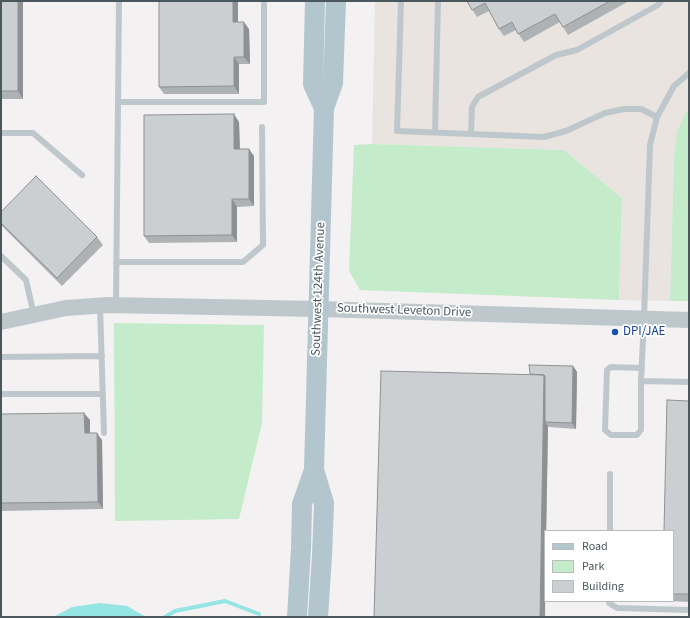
<!DOCTYPE html>
<style>
body{margin:0}
#map{position:relative;width:690px;height:618px;overflow:hidden;background:#f3f1f1;font-family:"Source Sans 3",sans-serif}
canvas{display:block}
.frame{position:absolute;inset:0;border:2px solid #4a585d;pointer-events:none}
.legend{position:absolute;left:544px;top:530px;width:130px;height:72px;box-sizing:border-box;background:#fff;border:1px solid #b7bcbe;margin:0;padding:5px 7px;list-style:none;font-size:12px;color:#4a585d}
.legend li{display:flex;align-items:center;gap:8px;height:20px}
.legend b{width:20px;border:1px solid #b7bcbe}
</style>
<div id="map">
<canvas width="690" height="618"></canvas>
<div class="frame"></div>
<ul class="legend">
<li><b style="height:5px;background:#b3c6cd"></b>Road</li>
<li><b style="height:11px;background:#c4eccb"></b>Park</li>
<li><b style="height:11px;background:#cbcfd2"></b>Building</li>
</ul>
</div>
<script>
const ctx = document.querySelector('canvas').getContext('2d');
ctx.lineJoin = 'round';
function fillPath(path, color) { ctx.fillStyle = color; ctx.fill(path, 'evenodd'); }
const poly = rows => new Path2D(rows.map(r => 'M' + r).join(''));
function strokePath(path, color, width, dash) { ctx.strokeStyle = color; ctx.lineWidth = width; ctx.lineCap = dash ? 'butt' : 'round'; ctx.setLineDash(dash || []); ctx.stroke(path); }
function drawText(font, color, halo, rows, align = 'center') {
  ctx.font = font + ' "Source Sans 3",sans-serif'; ctx.lineWidth = 3.5; ctx.setLineDash([]); ctx.textBaseline = 'middle'; ctx.strokeStyle = halo; ctx.fillStyle = color; for (const [text, x, y, turn = 0] of rows) {
    ctx.save(); ctx.translate(x, y); ctx.rotate((+turn || 0) * Math.PI / 180); ctx.textAlign = isNaN(turn) ? turn : align; if (halo) ctx.strokeText(text, 0, 0); ctx.fillText(text, 0, 0); ctx.restore();
  }
}
fillPath(poly([
 [375,1,689,1,689,109,686,112,674,156,670,301,619,300,622,198,564,150,372,144]
]), '#e9e4df');
fillPath(poly([
 [689,109,689,301,670,301,674,156,677,132,686,112],
 [372,144,564,150,622,198,619,300,360,290,349,271,354,145],
 [114,323,264,325,262,423,239,519,115,521]
]), '#c4eccb');
fillPath(poly([
 [100,603,127,606,146,617,53,617,72,607]
]), '#95e5e4');
strokePath(poly([
 [165,617,175,611,225,601,259,614]
]), '#95e5e4', 4);
strokePath(poly([
 [401,1,397,131,544,137,566,131,605,113,624,109,641,109,657,117],
 [689,73,674,86,657,117,650,145,644,318,641,381,689,382],
 [118,102,264,102,264,1],
 [435,132,438,1],
 [1,133,33,133,82,175],
 [471,134,472,107,478,97,556,55,577,50,658,5,661,1],
 [1,256,26,280,34,315],
 [116,262,243,262,263,245,262,127],
 [116,304,119,1],
 [100,306,104,433],
 [1,357,102,356],
 [641,381,641,430,637,435,611,435,605,430,607,370,611,367,642,368],
 [1,394,103,394],
 [610,531,610,474],
 [609,601,609,603,617,608,689,610]
]), '#bec8cc', 6);
strokePath(poly([
 [1,322,66,308,108,305,318,309,689,320]
]), '#bec8cc', 16);
strokePath(poly([
 [315,1,313,84,324,108],
 [297,617,301,548,302,504,314,470],
 [318,617,322,556,324,503,314,470,324,108,333,83,336,1]
]), '#b3c6cd', 20);
fillPath(poly([
 [1,1,23,99,1,99],
 [159,1,238,1,238,22,249,29,250,64,239,64,239,94,164,94,159,87],
 [467,1,629,1,568,35,560,22,524,42,516,30,504,36,499,29,489,11,477,17],
 [239,122,240,149,254,156,254,206,237,207,237,242,149,243,144,236],
 [1,212,97,237,103,245,62,286,1,225],
 [573,366,577,372,576,429,549,427,548,426,545,617,530,374],
 [689,401,689,602,668,601,673,601,673,531],
 [1,414,90,420,90,433,102,440,103,509,1,511]
]), '#afb2b5');
fillPath(poly([
 [18,1,23,1,23,99,18,91],
 [233,1,238,1,238,29,233,22],
 [244,22,249,29,250,64,244,57],
 [234,57,239,64,239,94,234,86],
 [234,114,239,122,240,157,234,149],
 [249,149,254,156,254,206,249,199],
 [232,199,237,207,237,242,232,235],
 [573,366,577,372,576,429,572,423],
 [544,375,549,382,545,422,548,426,546,531,545,531,545,617,540,617],
 [84,413,90,420,90,440,85,433],
 [97,433,102,440,103,509,98,502]
]), '#8e9193');
const building = poly([
 [1,1,18,1,18,91,1,91,1,1],
 [159,1,233,1,233,22,244,22,244,57,234,57,234,86,159,87,159,1],
 [467,1,610,1,563,27,555,14,518,34,512,22,499,29,485,3,472,10,467,1],
 [234,114,234,149,249,149,249,199,232,199,232,235,144,236,144,115,234,114],
 [36,176,97,237,57,278,1,223,1,212,36,176],
 [529,365,573,366,572,423,545,422,545,376,544,375,530,374,529,365],
 [381,371,544,375,540,617,374,617,381,371],
 [667,400,689,401,689,594,673,594,673,531,664,531,667,400],
 [84,413,85,433,97,433,98,502,1,503,1,414,84,413]
]);
fillPath(building, '#cbcfd2');
strokePath(building, '#8e9193', 1);
for (const [x, y, r, color] of [
 [615,332,4,"#1a4fb4"]
]) { const dot = new Path2D(); dot.arc(x, y, r, 0, 2 * Math.PI); ctx.fillStyle = color; ctx.fill(dot); strokePath(dot, '#fff', 1.5); }
drawText('13px', '#4a585d', '#fff', [
 ["Southwest 124th Avenue",319,289,-88],
 ["Southwest Leveton Drive",404,311,2]
]);
drawText('13px', '#164399', '#fff', [
 ["DPI/JAE",623,332]
], 'left');
</script>
